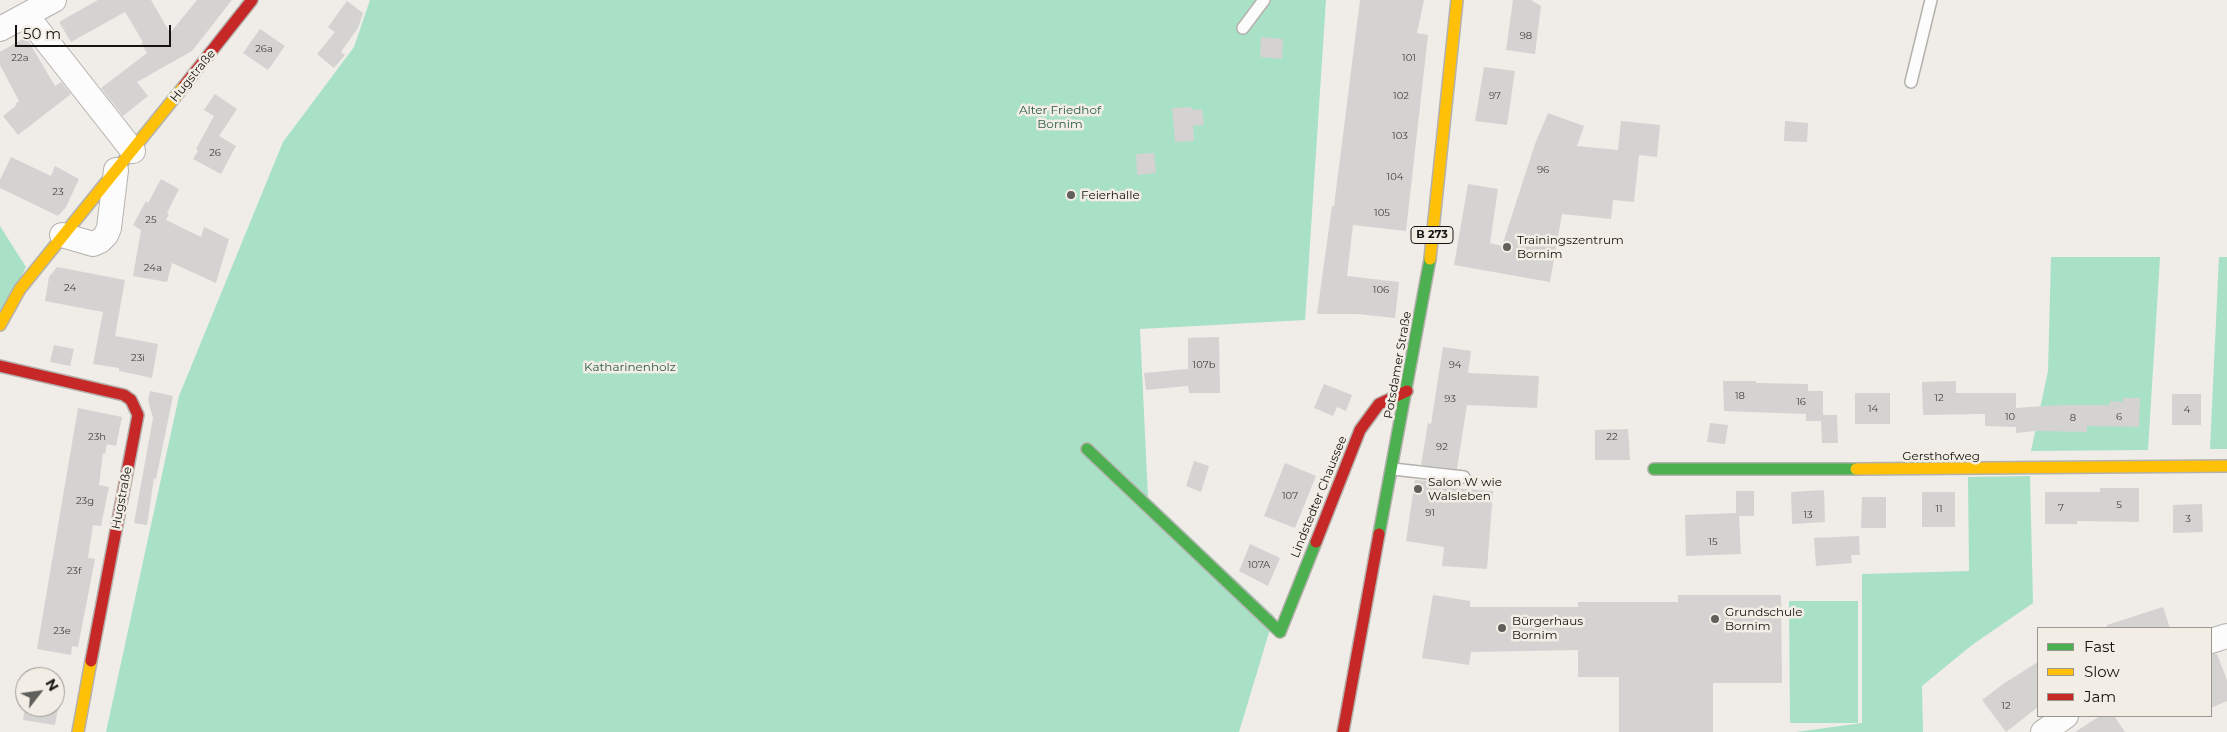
<!DOCTYPE html>
<meta charset="utf-8">
<style>
body{margin:0}
#map{position:relative;width:2227px;height:732px;overflow:hidden;background:#f0ede8;font-family:Montserrat,sans-serif}
canvas{display:block}
.legend{position:absolute;left:2037px;top:627px;width:175px;height:90px;box-sizing:border-box;background:#f3eee5;border:1px solid #9a968f;margin:0;padding:6px 9px;list-style:none;font-size:15px;color:#14130f}
.legend li{display:flex;align-items:center;gap:10px;height:25px}
.legend b{width:25px;border:1px solid #9a968f}
.north{position:absolute;left:15px;top:667px;width:50px;height:50px;box-sizing:border-box;background:#f3eee5;border:1px solid #9a968f;border-radius:50%;rotate:60deg;font-size:14px;font-weight:700;line-height:20px;text-align:center;color:#14130f}
.north::after{content:'';display:block;margin:auto;width:18px;height:22px;background:#615f5b;clip-path:polygon(50% 0,100% 100%,50% 72%,0 100%)}
.scale{position:absolute;left:15px;top:25px;width:156px;height:22px;box-sizing:border-box;border:2px solid #14130f;border-top:0;padding-left:6px;font-size:15px;line-height:18px;white-space:nowrap;color:#14130f;-webkit-text-stroke:4px #f3eee5;paint-order:stroke}
</style>
<div id="map">
<canvas width="2227" height="732"></canvas>
<ul class="legend">
<li><b style="height:6px;background:#4caf50"></b>Fast</li>
<li><b style="height:6px;background:#ffc107"></b>Slow</li>
<li><b style="height:6px;background:#c62828"></b>Jam</li>
</ul>
<div class="north">N</div>
<div class="scale">50 m</div>
</div>
<script>
const ctx = document.querySelector('canvas').getContext('2d');
ctx.lineJoin = 'round';
function fillPath(path, color) { ctx.fillStyle = color; ctx.fill(path, 'evenodd'); }
const poly = rows => new Path2D(rows.map(r => 'M' + r).join(''));
function strokePath(path, color, width, dash) { ctx.strokeStyle = color; ctx.lineWidth = width; ctx.lineCap = dash ? 'butt' : 'round'; ctx.setLineDash(dash || []); ctx.stroke(path); }
function drawText(font, color, halo, rows, align = 'center') {
  ctx.font = font + ' Montserrat,sans-serif'; ctx.lineWidth = 5; ctx.setLineDash([]); ctx.textBaseline = 'middle'; ctx.strokeStyle = halo; ctx.fillStyle = color; for (const [text, x, y, turn = 0] of rows) {
    ctx.save(); ctx.translate(x, y); ctx.rotate((+turn || 0) * Math.PI / 180); ctx.textAlign = isNaN(turn) ? turn : align; if (halo) ctx.strokeText(text, 0, 0); ctx.fillText(text, 0, 0); ctx.restore();
  }
}
fillPath(poly([
 [370,0,1326,0,1305,320,1140,329,1148,497,1274,616,1239,732,106,732,179,396,283,142,354,47],
 [0,226,26,267,0,320],
 [2051,257,2160,257,2148,450,2031,451,2048,371],
 [2219,257,2227,257,2227,449,2210,449],
 [2030,476,2033,603,1972,645,1922,686,1923,732,1796,732,1862,723,1862,574,1969,571,1968,477],
 [1789,601,1858,601,1858,723,1790,723]
]), '#a8e1c6');
fillPath(poly([
 [98,0,151,0,170,33,197,0,232,0,192,51,137,82,148,96,123,116,101,88,147,53,141,43,143,42,125,12,71,42,59,22],
 [1360,0,1424,0,1417,33,1428,35,1406,231,1353,225,1347,276,1399,282,1395,318,1357,314,1317,314,1332,206,1334,206],
 [1513,0,1531,0,1541,6,1535,54,1506,50],
 [347,1,363,13,358,28,341,52,345,55,334,68,317,54,335,32,328,27],
 [260,29,285,46,268,70,243,53],
 [26,37,55,86,61,82,71,94,18,135,3,116,17,105,15,104,19,101,0,65,0,52],
 [1261,37,1283,39,1282,59,1260,57],
 [1484,67,1515,71,1507,125,1475,121],
 [215,94,237,109,219,136,236,146,221,174,193,159,198,151,196,149,214,116,204,110],
 [1192,107,1193,110,1202,109,1204,125,1193,126,1194,141,1175,142,1172,108],
 [1548,113,1584,126,1577,146,1618,150,1621,121,1660,125,1657,157,1639,155,1634,202,1613,200,1611,219,1562,214,1550,282,1454,265,1468,184,1498,189,1490,243,1502,246,1535,144],
 [1785,121,1808,123,1807,142,1784,141],
 [1154,153,1156,173,1137,175,1136,154],
 [11,157,51,176,55,166,79,179,66,207,58,216,0,188,0,180],
 [161,179,179,189,167,213,169,214,166,220,201,237,204,227,229,239,216,283,172,263,167,282,133,276,141,230,133,225,146,201,148,203],
 [57,267,125,280,115,336,158,344,152,378,119,371,119,368,93,364,103,312,45,301,49,277],
 [1219,337,1220,393,1189,393,1188,386,1146,390,1144,373,1188,369,1188,338],
 [54,345,74,349,70,366,50,362],
 [1443,347,1471,351,1468,373,1539,376,1537,408,1467,405,1457,469,1421,465,1428,423,1431,424],
 [1723,381,1756,381,1756,383,1808,384,1808,391,1823,391,1823,415,1837,415,1838,443,1822,443,1821,421,1806,421,1806,414,1724,411],
 [1956,381,1956,393,2016,393,2016,408,2059,405,2110,405,2110,401,2123,402,2123,398,2140,398,2139,427,2087,426,2087,432,2035,431,2016,433,2016,427,1985,426,1985,414,1923,415,1922,382],
 [1324,384,1352,395,1346,411,1337,407,1333,416,1314,408],
 [150,391,173,396,156,479,154,478,147,525,134,523,153,418,148,400],
 [1855,393,1890,393,1890,424,1855,424],
 [2172,394,2201,394,2201,425,2172,425],
 [78,408,122,417,116,446,107,444,105,454,103,453,99,485,109,487,101,526,93,525,88,558,95,559,78,647,72,646,71,655,37,649],
 [1710,423,1728,425,1725,444,1707,442],
 [1628,429,1630,460,1595,460,1595,430],
 [1194,461,1209,466,1201,492,1186,486],
 [1285,463,1316,476,1295,528,1264,516],
 [1415,480,1454,483,1454,488,1493,491,1487,569,1442,566,1444,547,1406,541],
 [2100,488,2139,488,2139,522,2077,521,2077,524,2045,524,2045,492,2100,492],
 [1824,490,1825,522,1792,524,1791,492],
 [1736,491,1754,491,1754,516,1739,516,1741,554,1686,556,1685,515,1736,513],
 [1922,492,1955,492,1955,527,1922,527],
 [1862,497,1886,497,1886,528,1861,528],
 [2202,504,2203,532,2173,533,2173,505],
 [1859,536,1860,555,1851,555,1852,563,1816,566,1814,538],
 [1250,544,1280,558,1268,586,1239,571],
 [1433,595,1470,601,1470,607,1578,607,1578,602,1678,602,1678,595,1781,595,1782,683,1713,683,1713,732,1619,732,1619,677,1578,677,1578,650,1471,652,1469,665,1422,658],
 [2163,607,2170,628,2107,628,2107,625],
 [2211,654,2217,654,2227,680,2227,701,2211,708],
 [2038,662,2038,707,2006,732,1982,700,2003,684],
 [55,684,62,686,55,725,23,720,25,706,55,707],
 [2100,716,2114,716,2125,732,2075,732]
]), '#d4d3d2');
const lane = poly([
 [1243,28,1264,0],
 [1911,82,1931,0],
 [1393,469,1464,477]
]);
const street = poly([
 [26,15,133,151],
 [0,29,54,0],
 [62,235,93,244,100,241,106,235,109,228,116,170],
 [2211,641,2227,636],
 [2043,732,2066,716]
]);
const fast = poly([
 [1087,449,1280,632,1316,542],
 [1654,469,1856,469],
 [1379,534,1430,259]
]);
const slow = poly([
 [1430,259,1457,0],
 [0,325,20,289,184,86],
 [1856,469,2227,466],
 [78,732,91,661]
]);
const jam = poly([
 [184,86,252,0],
 [0,366,124,395,131,400,138,415,91,661],
 [1316,542,1360,430,1379,404,1407,391],
 [1343,732,1379,534]
]);
strokePath(lane, '#b4b1ad', 14);
strokePath(street, '#b4b1ad', 26);
strokePath(fast, '#b4b1ad', 14);
strokePath(slow, '#b4b1ad', 14);
strokePath(jam, '#b4b1ad', 14);
strokePath(lane, '#fdfcfc', 11);
strokePath(street, '#fdfcfc', 24);
strokePath(fast, '#4caf50', 11);
strokePath(slow, '#ffc107', 11);
strokePath(jam, '#c62828', 11);
for (const [x, y, r, color] of [
 [1071,195,5,"#615f5b"],
 [1507,247,5,"#615f5b"],
 [1418,489,5,"#615f5b"],
 [1715,619,5,"#615f5b"],
 [1502,628,5,"#615f5b"]
]) { const dot = new Path2D(); dot.arc(x, y, r, 0, 2 * Math.PI); ctx.fillStyle = color; ctx.fill(dot); strokePath(dot, '#f3eee5', 2); }
drawText('10px', '#444340', null, [
 ["98",1526,36],
 ["26a",264,49],
 ["22a",20,58],
 ["101",1409,58],
 ["102",1401,96],
 ["97",1495,96],
 ["103",1400,136],
 ["26",215,153],
 ["96",1543,170],
 ["104",1395,177],
 ["23",58,192],
 ["105",1382,213],
 ["25",151,220],
 ["24a",153,268],
 ["24",70,288],
 ["106",1381,290],
 ["23i",138,358],
 ["107b",1204,365],
 ["94",1455,365],
 ["18",1740,396],
 ["12",1939,398],
 ["93",1450,399],
 ["16",1801,402],
 ["14",1873,409],
 ["4",2187,410],
 ["10",2010,417],
 ["6",2119,417],
 ["8",2073,418],
 ["23h",97,437],
 ["22",1612,437],
 ["92",1442,447],
 ["107",1290,496],
 ["23g",85,501],
 ["5",2119,505],
 ["7",2061,508],
 ["11",1939,509],
 ["91",1430,513],
 ["13",1808,515],
 ["3",2188,519],
 ["15",1713,542],
 ["107A",1259,565],
 ["23f",74,571],
 ["23e",62,631],
 ["12",2006,706]
]);
for (const [x, y, w] of [
 [1432,235,42]
]) { const box = new Path2D(); box.roundRect(x - w / 2, y - 8.5, w, 17, 4); ctx.fillStyle = '#f3eee5'; ctx.fill(box); strokePath(box, '#14130f', 1); }
drawText('bold 11px', '#14130f', null, [
 ["B 273",1432,235]
]);
drawText('12px', '#14130f', '#f3eee5', [
 ["Hugstraße",193,76,-51],
 ["Potsdamer Straße",1398,365,-80],
 ["Gersthofweg",1941,456],
 ["Lindstedter Chaussee",1319,497,-68],
 ["Hugstraße",122,498,-79]
]);
drawText('12px', '#2c5d48', '#f3eee5', [
 ["Alter Friedhof",1060,110],
 ["Bornim",1060,124],
 ["Katharinenholz",630,367]
]);
drawText('12px', '#14130f', '#f3eee5', [
 ["Feierhalle",1081,195],
 ["Trainingszentrum",1517,240],
 ["Bornim",1517,254],
 ["Salon W wie",1428,482],
 ["Walsleben",1428,496],
 ["Grundschule",1725,612],
 ["Bornim",1725,626],
 ["Bürgerhaus",1512,621],
 ["Bornim",1512,635]
], 'left');
</script>
